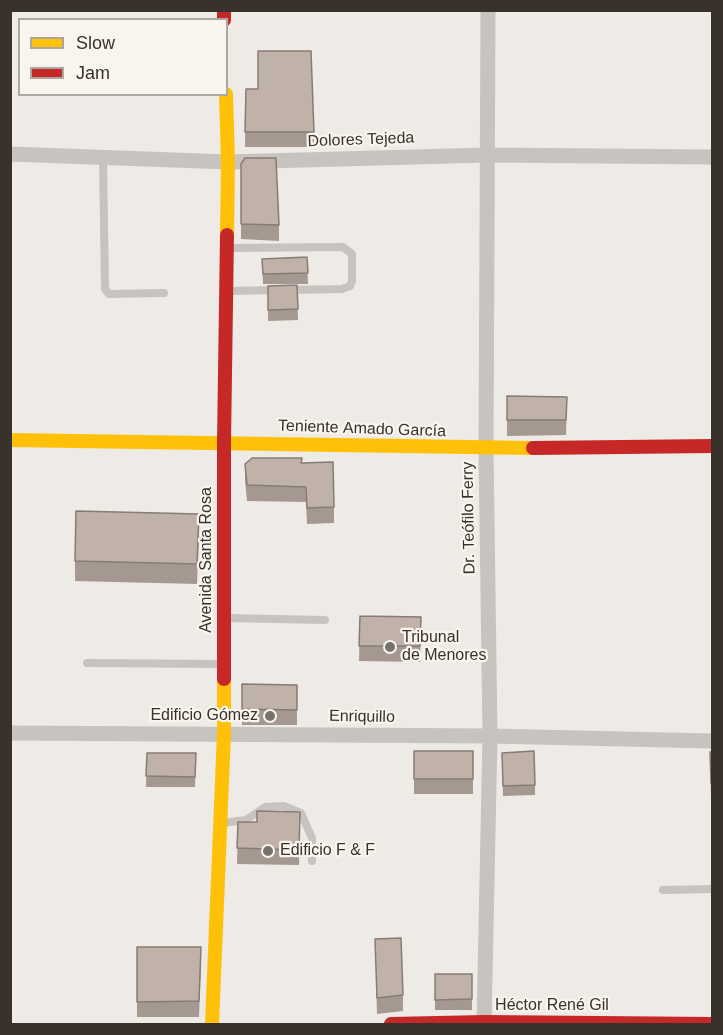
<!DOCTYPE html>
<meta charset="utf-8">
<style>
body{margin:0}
#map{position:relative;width:723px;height:1035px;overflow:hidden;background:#eeeae6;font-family:Helvetica,sans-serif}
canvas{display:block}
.frame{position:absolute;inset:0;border:12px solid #38312c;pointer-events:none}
.legend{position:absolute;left:18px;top:18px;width:210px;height:78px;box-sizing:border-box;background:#f9f5ee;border:2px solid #aca7a0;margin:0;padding:8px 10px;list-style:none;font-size:18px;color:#38312c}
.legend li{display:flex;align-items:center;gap:12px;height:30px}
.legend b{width:30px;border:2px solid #aca7a0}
</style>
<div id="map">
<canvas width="723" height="1035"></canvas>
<div class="frame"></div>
<ul class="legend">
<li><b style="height:8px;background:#ffc107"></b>Slow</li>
<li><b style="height:8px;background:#c62828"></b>Jam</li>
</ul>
</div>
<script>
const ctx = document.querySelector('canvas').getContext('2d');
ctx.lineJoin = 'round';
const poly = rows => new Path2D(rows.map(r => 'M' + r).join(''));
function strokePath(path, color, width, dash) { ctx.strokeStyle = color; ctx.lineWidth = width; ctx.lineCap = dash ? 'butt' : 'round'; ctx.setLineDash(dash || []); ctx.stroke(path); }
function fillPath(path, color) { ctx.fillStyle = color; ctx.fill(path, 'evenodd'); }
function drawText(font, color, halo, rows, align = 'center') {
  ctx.font = font + ' Helvetica,sans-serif'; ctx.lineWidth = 4.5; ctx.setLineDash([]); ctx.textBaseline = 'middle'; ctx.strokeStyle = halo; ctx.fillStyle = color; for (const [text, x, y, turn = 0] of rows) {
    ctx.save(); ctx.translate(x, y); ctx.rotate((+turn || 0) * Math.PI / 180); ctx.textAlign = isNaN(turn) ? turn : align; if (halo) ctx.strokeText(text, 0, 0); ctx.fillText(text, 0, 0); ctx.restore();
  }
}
strokePath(poly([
 [103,158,105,289,109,294,164,293],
 [228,248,343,247,352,254,352,281,350,286,342,289,288,290],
 [228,291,276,290],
 [225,618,325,620],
 [87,663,220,664],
 [222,823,246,820,265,807,284,806,301,813,312,838,312,861],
 [663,890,712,889]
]), '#c7c3be', 8);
strokePath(poly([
 [10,154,228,162,488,155,712,157],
 [10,733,490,736,712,741],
 [484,1024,490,736,486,449,488,10]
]), '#c7c3be', 15);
strokePath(poly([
 [226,94,228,162,227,235],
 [10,440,533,448],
 [212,1024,224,733,224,679]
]), '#ffc107', 14);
strokePath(poly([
 [224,10,224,20],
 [533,448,712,446],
 [224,679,224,442,227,235],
 [391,1024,484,1022,712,1024]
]), '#c62828', 14);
fillPath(poly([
 [246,89,258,89,314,132,314,147,245,147],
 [241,164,279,225,279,241,241,239],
 [307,257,308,284,263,284,262,259],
 [297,285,298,320,268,321,268,286],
 [507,396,567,397,566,435,507,436],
 [302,463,334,507,334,523,307,524,306,502,247,501,245,480,245,464],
 [199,534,197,584,75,581,75,561],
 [360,616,421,617,420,662,359,661],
 [242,684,297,685,297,725,242,725],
 [414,751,473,751,473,794,414,794],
 [710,752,712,752,712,798,711,798],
 [147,753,196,753,195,787,146,787],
 [502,753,535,785,535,795,503,796],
 [300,812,299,865,237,864,238,822,257,822],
 [375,939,403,995,403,1011,377,1014],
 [137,947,201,962,199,1017,137,1017],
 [435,974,472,974,472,1010,435,1010]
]), '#a59891');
const building = poly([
 [258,51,311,51,314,132,245,132,246,89,258,89,258,51],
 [245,158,276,158,279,225,241,224,241,164,245,158],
 [307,257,308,273,263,274,262,259,307,257],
 [297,285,298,309,268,310,268,286,297,285],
 [507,396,567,397,566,420,507,420,507,396],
 [252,458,302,458,301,463,333,462,334,507,307,508,306,487,247,485,245,464,252,458],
 [76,511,199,514,197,564,75,561,76,511],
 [360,616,421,617,420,646,359,646,360,616],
 [242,684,297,685,297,710,242,709,242,684],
 [414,751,473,751,473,779,414,779,414,751],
 [534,751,535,785,503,786,502,753,534,751],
 [710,752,712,752,712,782,711,783,710,752],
 [147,753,196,753,195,777,146,776,147,753],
 [257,811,300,812,299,850,237,848,238,822,257,822,257,811],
 [401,938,403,995,377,998,375,939,401,938],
 [137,947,201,947,199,1001,137,1002,137,947],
 [435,974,472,974,472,999,435,1000,435,974]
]);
fillPath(building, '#c0b1a9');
strokePath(building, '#867c76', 1.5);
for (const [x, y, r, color] of [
 [390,647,6,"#78726d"],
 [270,716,6,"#78726d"],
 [268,851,6,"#78726d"]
]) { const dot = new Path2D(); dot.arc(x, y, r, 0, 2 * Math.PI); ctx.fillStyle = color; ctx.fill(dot); strokePath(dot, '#f9f5ee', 2); }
drawText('16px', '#38312c', '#f9f5ee', [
 ["Dolores Tejeda",361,140,-2],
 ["Teniente Amado García",362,429,2],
 ["Dr. Teófilo Ferry",469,518,-91],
 ["Avenida Santa Rosa",207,560,-90],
 ["Enriquillo",362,717,1],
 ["Héctor René Gil",552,1006]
]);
drawText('16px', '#38312c', '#f9f5ee', [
 ["Tribunal",402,638],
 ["de Menores",402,656],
 ["Edificio Gómez",258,716,"right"],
 ["Edificio F & F",280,851]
], 'left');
</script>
